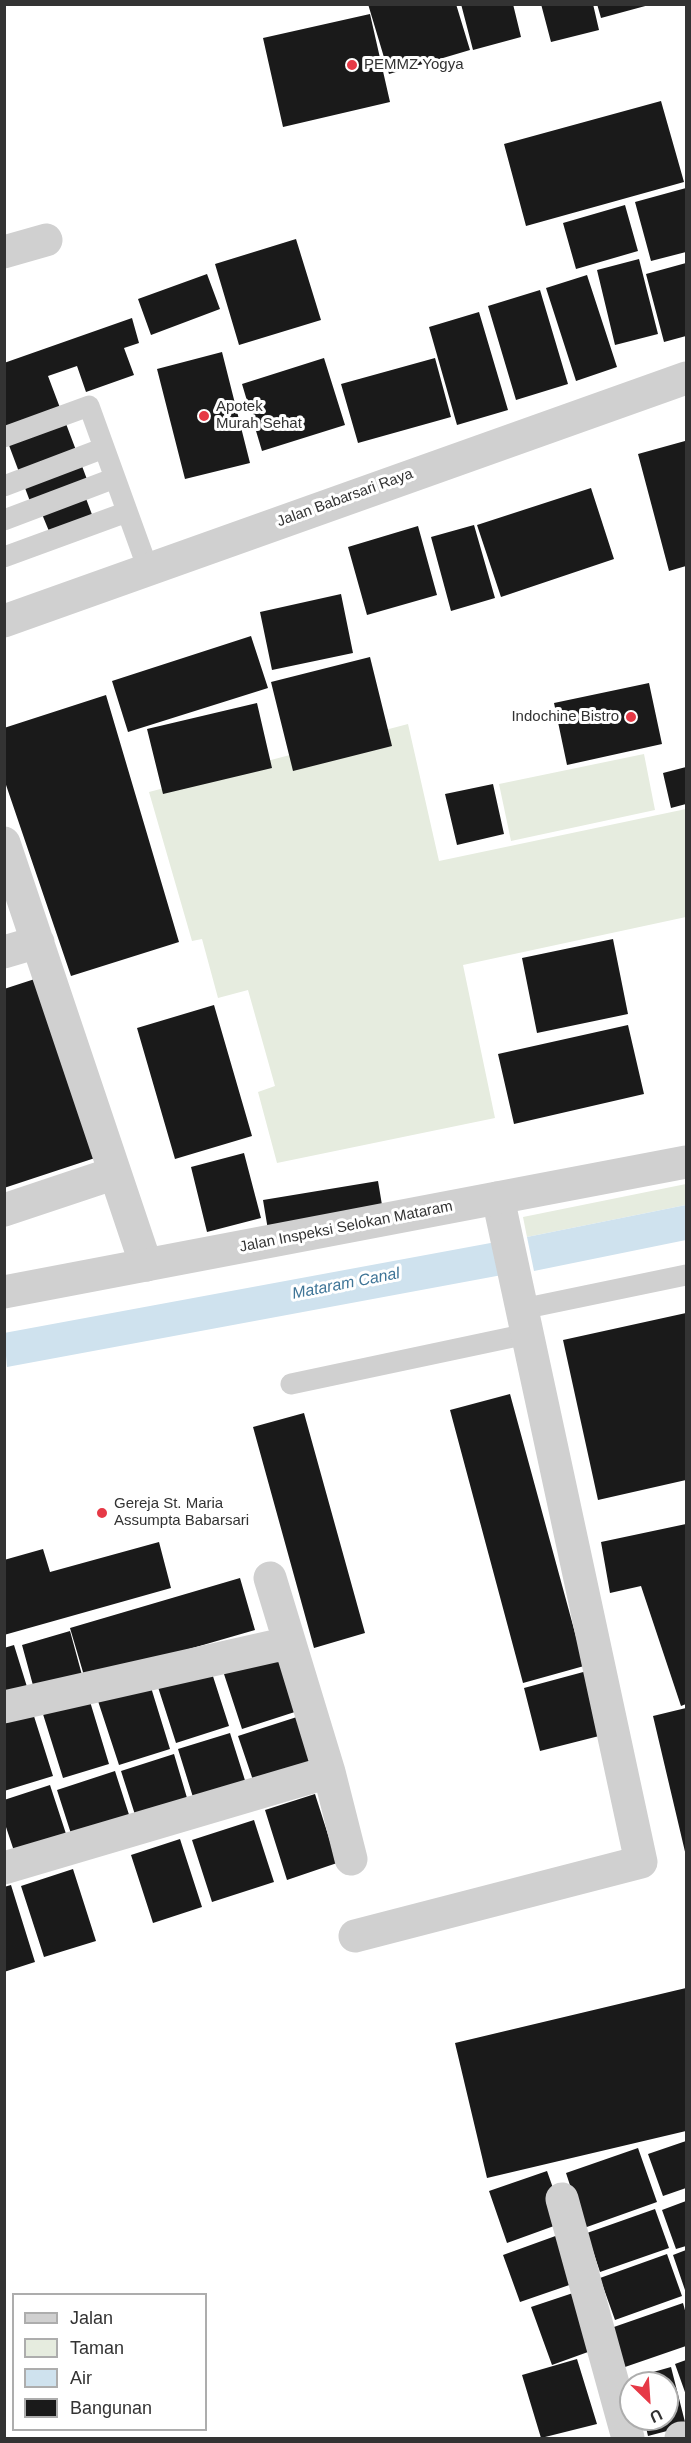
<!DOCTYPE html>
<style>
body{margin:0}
#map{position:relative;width:691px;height:2443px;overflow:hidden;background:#fff;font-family:Arial,sans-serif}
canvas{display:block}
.frame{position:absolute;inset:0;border:6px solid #333;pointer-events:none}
.legend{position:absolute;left:12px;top:2293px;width:195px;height:138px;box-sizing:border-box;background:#fff;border:2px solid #adadad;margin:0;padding:8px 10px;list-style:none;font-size:18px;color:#333}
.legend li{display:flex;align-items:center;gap:12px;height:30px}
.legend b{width:30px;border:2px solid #adadad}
.north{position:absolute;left:619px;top:2371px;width:60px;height:60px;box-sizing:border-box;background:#fff;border:2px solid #adadad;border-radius:50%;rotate:155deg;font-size:16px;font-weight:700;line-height:24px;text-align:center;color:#333}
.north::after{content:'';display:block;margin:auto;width:21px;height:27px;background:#e63946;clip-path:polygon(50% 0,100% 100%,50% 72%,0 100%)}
</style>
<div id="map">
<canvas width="691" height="2443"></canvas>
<div class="frame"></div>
<ul class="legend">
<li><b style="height:8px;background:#d0d0d0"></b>Jalan</li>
<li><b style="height:16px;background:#e6ecdf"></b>Taman</li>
<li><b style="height:16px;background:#cfe2ee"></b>Air</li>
<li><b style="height:16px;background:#1a1a1a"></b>Bangunan</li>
</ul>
<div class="north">U</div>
</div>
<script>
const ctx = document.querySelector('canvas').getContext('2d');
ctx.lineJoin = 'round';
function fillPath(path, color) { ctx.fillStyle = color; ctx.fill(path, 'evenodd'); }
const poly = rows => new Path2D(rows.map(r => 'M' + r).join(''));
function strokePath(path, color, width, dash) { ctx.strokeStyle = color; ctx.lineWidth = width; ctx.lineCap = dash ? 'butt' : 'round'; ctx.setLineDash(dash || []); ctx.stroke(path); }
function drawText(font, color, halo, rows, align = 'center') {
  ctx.font = font + ' Arial,sans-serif'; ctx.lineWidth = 6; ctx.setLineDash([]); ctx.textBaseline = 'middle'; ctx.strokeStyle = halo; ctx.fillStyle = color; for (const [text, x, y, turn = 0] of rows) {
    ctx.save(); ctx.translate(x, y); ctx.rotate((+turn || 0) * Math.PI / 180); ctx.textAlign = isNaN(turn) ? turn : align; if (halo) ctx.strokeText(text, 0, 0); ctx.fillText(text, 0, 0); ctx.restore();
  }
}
fillPath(poly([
 [408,724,439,861,686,809,686,917,463,965,495,1118,277,1163,258,1092,275,1086,248,990,218,998,202,939,192,941,149,792],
 [644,754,655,810,511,841,499,784],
 [686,1184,686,1205,527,1237,523,1217]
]), '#e6ecdf');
fillPath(poly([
 [686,1205,686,1240,534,1271,527,1237],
 [496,1242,502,1275,7,1367,4,1333]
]), '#cfe2ee');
fillPath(poly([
 [368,4,456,4,470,50,389,74],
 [461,4,513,4,521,37,473,50],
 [541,4,593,4,599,30,551,42],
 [597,4,649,4,649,5,601,18],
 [370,14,390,102,283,127,263,38],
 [661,101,684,182,526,226,504,144],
 [686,188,686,252,651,261,635,202],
 [625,205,638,251,576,269,563,223],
 [296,239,321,320,239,345,215,264],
 [639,259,658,334,615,345,597,270],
 [686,263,686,336,664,342,646,274],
 [207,274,220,309,151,335,138,299],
 [587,275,617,367,576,381,546,288],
 [540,290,568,384,516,400,488,306],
 [479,312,508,410,457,425,429,327],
 [132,318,139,343,124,348,134,375,86,392,77,366,48,376,88,482,81,485,94,520,51,536,37,502,31,504,4,432,4,363],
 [222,352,250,463,185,479,157,369],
 [324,358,345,425,262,451,242,384],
 [435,358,451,417,358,443,341,384],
 [685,441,686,566,669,571,638,454],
 [591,488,614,559,501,597,477,525],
 [474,525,495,598,451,611,431,537],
 [418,526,437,595,367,615,348,547],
 [341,594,353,653,272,670,260,612],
 [251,636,268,688,128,732,112,681],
 [370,657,392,746,293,771,271,682],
 [649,683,662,744,567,765,554,703],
 [106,695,179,942,71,976,4,779,4,728],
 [257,703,272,768,163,794,147,729],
 [686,767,686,804,671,808,663,773],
 [493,784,504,834,457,845,445,794],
 [613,939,628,1014,537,1033,522,958],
 [44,976,98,1157,4,1188,4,989],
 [214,1005,252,1136,175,1159,137,1028],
 [628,1025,644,1094,514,1124,498,1054],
 [244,1153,261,1218,207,1232,191,1167],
 [378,1181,383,1211,268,1230,263,1200],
 [686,1313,686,1480,598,1500,563,1340],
 [510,1394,584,1666,523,1683,450,1410],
 [304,1413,365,1633,314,1648,253,1427],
 [686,1524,686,1704,681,1706,641,1586,610,1593,601,1542],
 [159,1542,171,1588,4,1635,4,1560,43,1549,50,1572],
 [240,1578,255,1630,85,1679,70,1628],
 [70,1631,82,1675,34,1689,22,1645],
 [14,1645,28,1690,4,1697,4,1648],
 [283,1652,301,1710,242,1729,223,1671],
 [210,1667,229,1726,176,1743,157,1684],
 [587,1671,603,1735,540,1751,524,1688],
 [149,1681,170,1749,119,1765,97,1698],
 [88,1695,109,1764,63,1778,42,1711],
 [686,1708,686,1856,653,1716],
 [32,1710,53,1776,4,1791,4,1719],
 [303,1715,320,1768,256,1789,238,1736],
 [230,1733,249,1793,197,1810,178,1749],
 [174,1754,190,1808,138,1824,121,1771],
 [115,1771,132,1824,74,1843,57,1790],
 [50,1785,69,1843,17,1860,4,1821,4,1800],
 [315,1794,337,1863,287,1880,265,1810],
 [254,1820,274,1882,212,1902,192,1840],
 [180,1839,202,1907,153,1923,131,1855],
 [73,1869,96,1941,44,1957,21,1886],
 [11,1885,35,1962,4,1972,4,1887],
 [686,1988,686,2131,487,2178,455,2043],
 [686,2141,686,2188,663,2196,648,2154],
 [638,2148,657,2202,584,2228,566,2173],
 [547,2171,565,2222,507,2243,489,2191],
 [686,2201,686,2246,676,2249,662,2210],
 [655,2209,669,2248,600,2272,587,2233],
 [561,2234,578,2282,520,2302,503,2255],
 [686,2250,686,2293,673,2255],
 [667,2254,682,2296,615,2320,600,2278],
 [579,2291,599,2348,552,2365,531,2307],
 [683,2303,686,2314,686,2346,625,2367,611,2328],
 [577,2359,597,2424,541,2438,522,2375],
 [686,2360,686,2395,675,2364],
 [671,2367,686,2426,648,2436,644,2419,667,2419,667,2383,634,2383,632,2378]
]), '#1a1a1a');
strokePath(poly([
 [4,437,89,406,148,569],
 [4,486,104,448],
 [4,520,115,478],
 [4,557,127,512],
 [522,1309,686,1275],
 [291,1384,527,1334]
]), '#d0d0d0', 21);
strokePath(poly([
 [4,252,46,240],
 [4,843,146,1265],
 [4,952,38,942],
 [4,1210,115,1173],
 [270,1578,329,1772,351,1859],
 [4,1707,288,1643],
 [4,1868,329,1772],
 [355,1936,641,1862,498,1198],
 [562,2199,628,2438],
 [681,2438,686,2438]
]), '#d0d0d0', 33);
strokePath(poly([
 [4,621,686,378],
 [4,1292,686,1162]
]), '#d0d0d0', 33);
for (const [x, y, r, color] of [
 [352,65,6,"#e63946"],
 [204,416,6,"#e63946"],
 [631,717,6,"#e63946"],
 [102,1513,6,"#e63946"]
]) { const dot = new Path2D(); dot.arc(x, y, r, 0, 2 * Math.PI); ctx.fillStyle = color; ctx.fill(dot); strokePath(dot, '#fff', 2); }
drawText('15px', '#333', '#fff', [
 ["PEMMZ Yogya",364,65],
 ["Apotek",216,407],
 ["Murah Sehat",216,424],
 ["Indochine Bistro",619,717,"right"],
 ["Gereja St. Maria",114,1504],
 ["Assumpta Babarsari",114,1521]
], 'left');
drawText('15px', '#333', '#fff', [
 ["Jalan Babarsari Raya",345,498,-20],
 ["Jalan Inspeksi Selokan Mataram",346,1227,-11]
]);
drawText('italic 16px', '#3f7597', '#fff', [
 ["Mataram Canal",346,1284,-11]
]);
</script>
